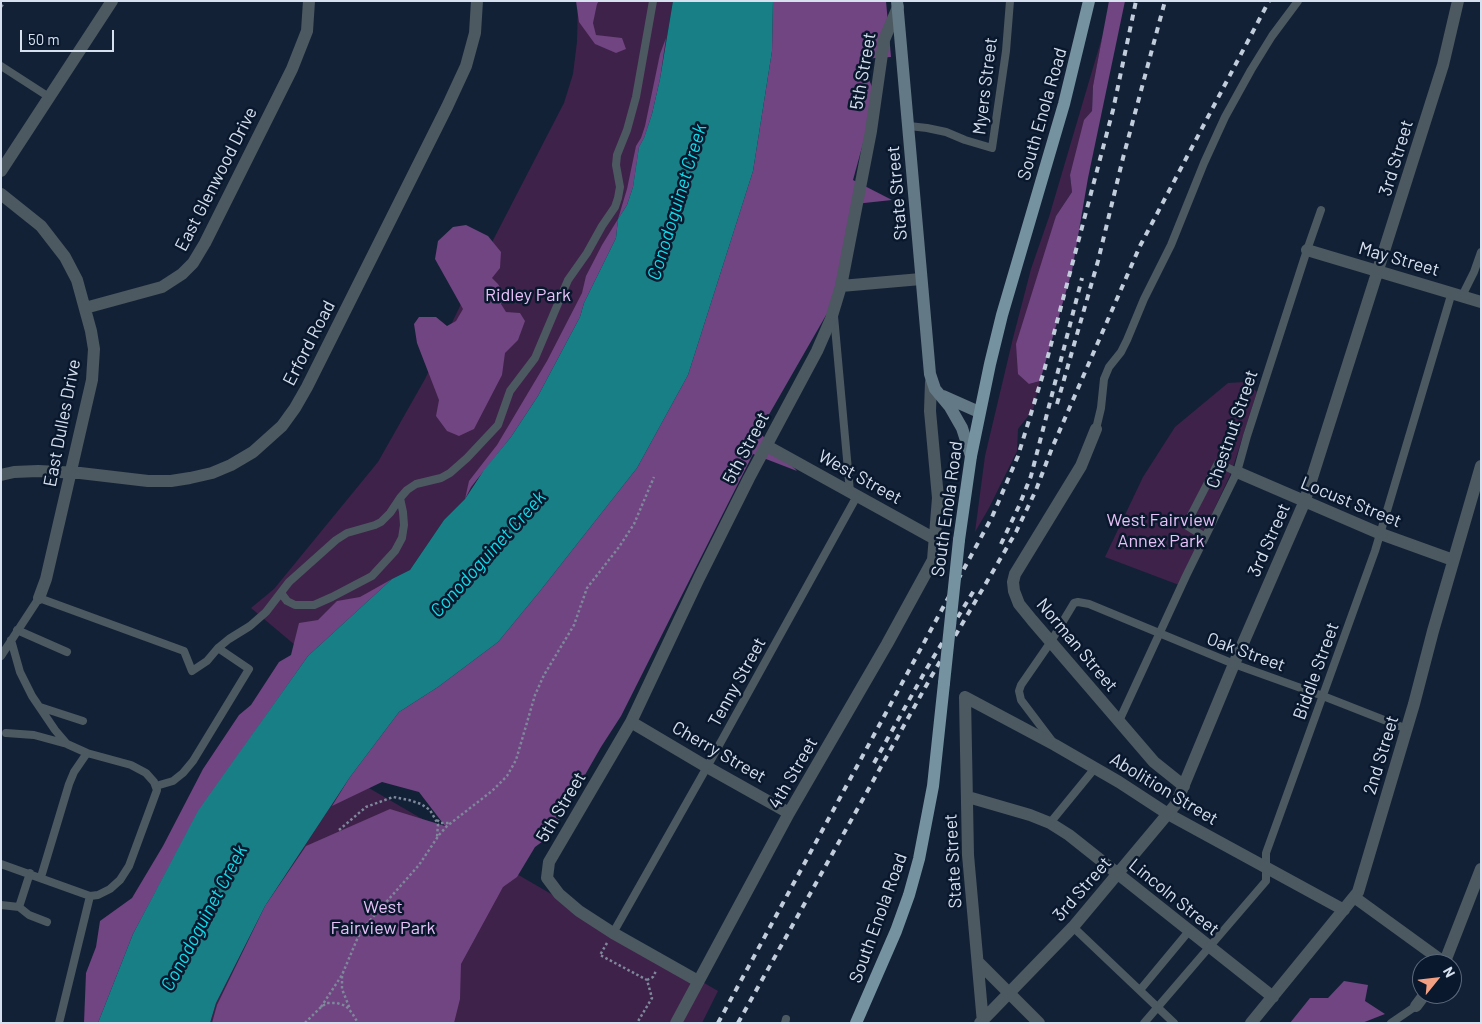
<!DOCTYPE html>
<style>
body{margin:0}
#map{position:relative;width:1482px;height:1024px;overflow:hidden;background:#132137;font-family:Barlow,sans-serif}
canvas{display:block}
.frame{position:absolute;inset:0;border:2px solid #d6e0ef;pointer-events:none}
.north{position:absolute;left:1412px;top:954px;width:50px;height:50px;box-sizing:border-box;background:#0a182d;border:1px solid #5c687b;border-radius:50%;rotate:61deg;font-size:14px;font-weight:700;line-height:20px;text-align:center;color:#d6e0ef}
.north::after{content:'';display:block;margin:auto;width:18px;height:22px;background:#f39f82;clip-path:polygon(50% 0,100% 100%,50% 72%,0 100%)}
.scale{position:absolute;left:20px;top:30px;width:94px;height:22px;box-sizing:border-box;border:2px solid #d6e0ef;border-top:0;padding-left:6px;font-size:15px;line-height:18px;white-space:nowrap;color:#d6e0ef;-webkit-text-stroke:4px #0a182d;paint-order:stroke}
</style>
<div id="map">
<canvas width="1482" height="1024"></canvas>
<div class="frame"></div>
<div class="north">N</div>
<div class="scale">50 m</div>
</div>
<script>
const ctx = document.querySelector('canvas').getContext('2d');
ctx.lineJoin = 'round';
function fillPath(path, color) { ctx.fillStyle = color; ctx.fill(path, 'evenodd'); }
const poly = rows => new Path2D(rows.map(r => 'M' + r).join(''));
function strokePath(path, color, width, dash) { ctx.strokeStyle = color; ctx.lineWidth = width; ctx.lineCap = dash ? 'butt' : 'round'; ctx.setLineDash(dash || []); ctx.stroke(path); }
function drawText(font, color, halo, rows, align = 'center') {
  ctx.font = font + ' Barlow,sans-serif'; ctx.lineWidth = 5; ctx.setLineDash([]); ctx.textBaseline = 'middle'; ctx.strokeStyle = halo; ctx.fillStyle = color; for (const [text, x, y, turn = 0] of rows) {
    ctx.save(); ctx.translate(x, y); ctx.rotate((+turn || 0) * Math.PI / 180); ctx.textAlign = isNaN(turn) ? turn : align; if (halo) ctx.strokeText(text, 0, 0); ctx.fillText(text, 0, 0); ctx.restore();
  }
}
fillPath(poly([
 [578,1,673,1,660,79,633,187,584,303,465,499,444,520,410,570,392,579,308,656,251,608,274,589,378,462,425,379,473,279,564,103,573,74,577,42],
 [1103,34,1093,86,1092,111,1070,175,1072,192,1056,216,1029,384,1040,381,1033,410,1018,429,1017,451,989,508,975,532,985,456,1013,338,1031,269,1049,217],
 [1245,382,1257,392,1231,473,1179,585,1105,557,1143,477,1175,427,1228,383],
 [350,777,718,991,702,1023,210,1023,216,1003,265,906]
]), '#3e2249');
fillPath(poly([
 [576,1,599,1,597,4,593,23,596,35,622,38,626,49,616,53,595,44,579,22],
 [773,1,886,1,891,57,860,59,876,96,853,180,892,200,855,204,833,303,759,432,797,471,753,454,621,716,601,747,550,836,535,847,517,877,503,887,461,964,460,999,454,1023,212,1023,217,1005,265,906,306,846,390,809,445,826,419,792,382,782,332,806,350,777,399,712,438,687,498,642,540,591,637,468,688,375,753,171,772,51],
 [1109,1,1125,1,1088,178,1072,271,1040,381,1029,384,1018,374,1016,344,1056,216,1072,192,1070,175,1084,120,1092,111,1093,86],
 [666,38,660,79,652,114,644,138,639,147,633,187,627,205,618,219,616,238,584,303,580,317,538,396,511,437,471,487,465,499,469,481,497,445,547,361,582,293,586,276,602,245,618,219,627,189,636,146,641,138,645,126,660,54],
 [466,225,488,236,501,252,500,268,492,278,498,284,504,294,501,304,506,312,520,313,525,321,518,340,505,353,502,375,474,429,459,436,447,431,436,416,439,400,417,343,414,324,419,317,436,317,447,326,456,321,463,309,435,259,438,241,453,227],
 [392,579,308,656,199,811,133,934,98,1023,84,1023,86,973,96,947,100,921,132,898,163,846,203,769,239,715,251,705,279,662,291,655,299,623,318,620,337,601,360,597],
 [1344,981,1368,985,1365,1001,1385,1014,1362,1023,1290,1023,1310,998,1328,998]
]), '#714482');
fillPath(poly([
 [673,1,773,1,772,51,753,171,688,375,637,468,540,591,498,642,438,687,399,712,350,777,265,906,216,1003,210,1023,98,1023,133,934,198,811,217,784,308,656,392,579,410,570,444,520,465,499,484,470,511,437,538,396,580,317,584,303,616,238,618,219,627,205,633,187,639,147,644,138,652,114,660,79]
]), '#197f87');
strokePath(poly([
 [1,5,4,7],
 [437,820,441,823,450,823],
 [339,830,366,807,393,797,409,800,421,804,430,810,438,824,437,837],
 [607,943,600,955,647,980,652,998,637,1023],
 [342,976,342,989,350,1009],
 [647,980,653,977,656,971],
 [321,1007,342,975,358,937,365,926,419,865,439,835,447,826,492,791,507,776,516,760,535,695,544,675,574,625,587,588,619,547,634,524,654,477],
 [305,1023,321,1007,327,1003,337,1003,346,1006,352,1013,358,1023]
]), '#7d889b', 2.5, [2.5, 2.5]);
strokePath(poly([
 [1,66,49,97],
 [909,126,927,128,946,132,965,140,992,148,1006,51,1010,1],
 [1462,296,1474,272,1481,252],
 [834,316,850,492],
 [1096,429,1101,408,1104,379,1109,367,1121,352,1127,340,1144,299,1171,245,1204,163,1225,117,1251,70,1272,36,1298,1],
 [1205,537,1186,525,1218,463,1237,472],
 [281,593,287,601,295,605,314,605,332,597,372,576,395,551,402,538,404,525,403,512,400,498,407,490,416,484,441,478,450,473,467,458,498,425,510,391,535,358,568,280,587,253,602,226,615,207,618,198,620,187,616,165,617,155,627,130,636,97,653,1],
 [17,630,67,652],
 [1,656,39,598,184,651,192,671,207,661,218,648,229,639,250,626,266,612,289,582,336,540,347,533,375,525,381,522,390,513,400,498],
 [40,707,83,721],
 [1119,721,1186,576,1237,472,1247,436,1307,250,1321,210],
 [6,733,34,735,67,744],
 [1052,741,1021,700,1019,691,1021,685,1050,643,1074,603,1078,602,1089,604,1234,664,1323,696,1407,729],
 [156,786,173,781,183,773,193,761,249,669,218,648],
 [1050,823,1095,768],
 [1,864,90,896,98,895,110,889,120,880,129,866,157,790,154,782,146,773,131,765,87,753,67,744,55,730,32,696,20,672,11,640],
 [41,877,69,784,74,772,87,753],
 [1,905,19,907,29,915,47,922],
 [19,907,30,873],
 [1073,927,1174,1023],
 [613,933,707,767,857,496],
 [1140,990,1189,931],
 [59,1023,90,896],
 [785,1023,786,1019],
 [1144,1023,1266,881,1266,853,1375,551,1452,292],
 [1391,1023,1416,1006]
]), '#4c5961', 8);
strokePath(poly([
 [1,171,112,1],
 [1,194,41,226,65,257,77,280,91,331,94,349,92,380,46,579,39,598],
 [1307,250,1481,302],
 [841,286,921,279],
 [85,308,162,287,182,274,193,263,205,243,292,69,307,31,309,1],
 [1096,429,1081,466,1015,574,1013,582,1014,591,1019,604,1032,620,1154,762,1184,786],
 [767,446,935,539],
 [1237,472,1381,534,1453,560],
 [1,475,14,472,38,471,80,473,148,481,171,481,190,478,212,473,231,465,253,452,282,426,295,408,307,387,447,107,466,66,475,33,477,1],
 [965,697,1055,745,1119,782,1168,814,1344,910],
 [965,697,968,855,983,1023],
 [631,722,707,767,789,813],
 [968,797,1030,815,1050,823,1069,835,1273,997],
 [1354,897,1445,963],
 [978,962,1039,1023],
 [1444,964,1481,869],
 [698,981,613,933,579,911,559,894,547,878,549,862,631,722,699,578,749,478,817,351,831,319,841,286,871,131,884,40,898,7],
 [1416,1006,1425,994],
 [676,1023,789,813,887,644,933,560,938,498,930,411,931,382],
 [980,1023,1073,927,1176,804,1234,664,1304,503,1443,65,1458,1],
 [1251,1023,1358,892,1414,704,1433,631,1481,466]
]), '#4c5961', 12);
strokePath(poly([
 [897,1,930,374,935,389,950,407,962,428,971,456],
 [943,396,979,412]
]), '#637985', 12);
strokePath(poly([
 [959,540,971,456,990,364,1002,315,1064,104,1089,1],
 [856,1023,896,931,909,895,919,859,933,786,944,683]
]), '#7592a1', 12);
strokePath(poly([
 [1057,404,1098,261,1123,158,1165,1],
 [1001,544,1019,506,1031,476,1082,278],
 [874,763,927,668,976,587],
 [718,1023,992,517,1018,456,1044,371,1113,110,1136,1],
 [738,1023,931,677,1016,532,1036,490,1052,448,1140,246,1269,1]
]), '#c2cddc', 4, [6, 6]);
strokePath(poly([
 [944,683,959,540]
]), '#7592a1', 12);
drawText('18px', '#d6e0ef', '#0a182d', [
 ["5th Street",863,71,-80],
 ["Myers Street",985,86,-83],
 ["South Enola Road",1042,114,-74],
 ["3rd Street",1396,158,-73],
 ["East Glenwood Drive",216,179,-63],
 ["State Street",897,193,-95],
 ["May Street",1399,259,16],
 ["Erford Road",309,343,-63],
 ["East Dulles Drive",62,423,-79],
 ["Chestnut Street",1232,429,-71],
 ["5th Street",746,448,-62],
 ["West Street",860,477,29],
 ["Locust Street",1351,502,22],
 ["South Enola Road",947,509,-82],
 ["3rd Street",1269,540,-66],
 ["Norman Street",1077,645,50],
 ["Oak Street",1246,652,20],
 ["Biddle Street",1316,671,-70],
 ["Tenny Street",737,682,-61],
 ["Cherry Street",719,752,30],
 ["2nd Street",1381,755,-73],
 ["4th Street",793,773,-60],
 ["Abolition Street",1164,789,31],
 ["5th Street",561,807,-59],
 ["State Street",953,861,-93],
 ["3rd Street",1082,889,-49],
 ["Lincoln Street",1174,897,39],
 ["South Enola Road",878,918,-70]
]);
drawText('18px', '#e7c1f7', '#0a182d', [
 ["Ridley Park",528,295],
 ["West Fairview",1161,520],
 ["Annex Park",1161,541],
 ["West",383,907],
 ["Fairview Park",383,928]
]);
drawText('italic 19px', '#0ddeec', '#0a182d', [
 ["Conodoguinet Creek",677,202,-73],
 ["Conodoguinet Creek",488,554,-48],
 ["Conodoguinet Creek",204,918,-62]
]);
</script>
